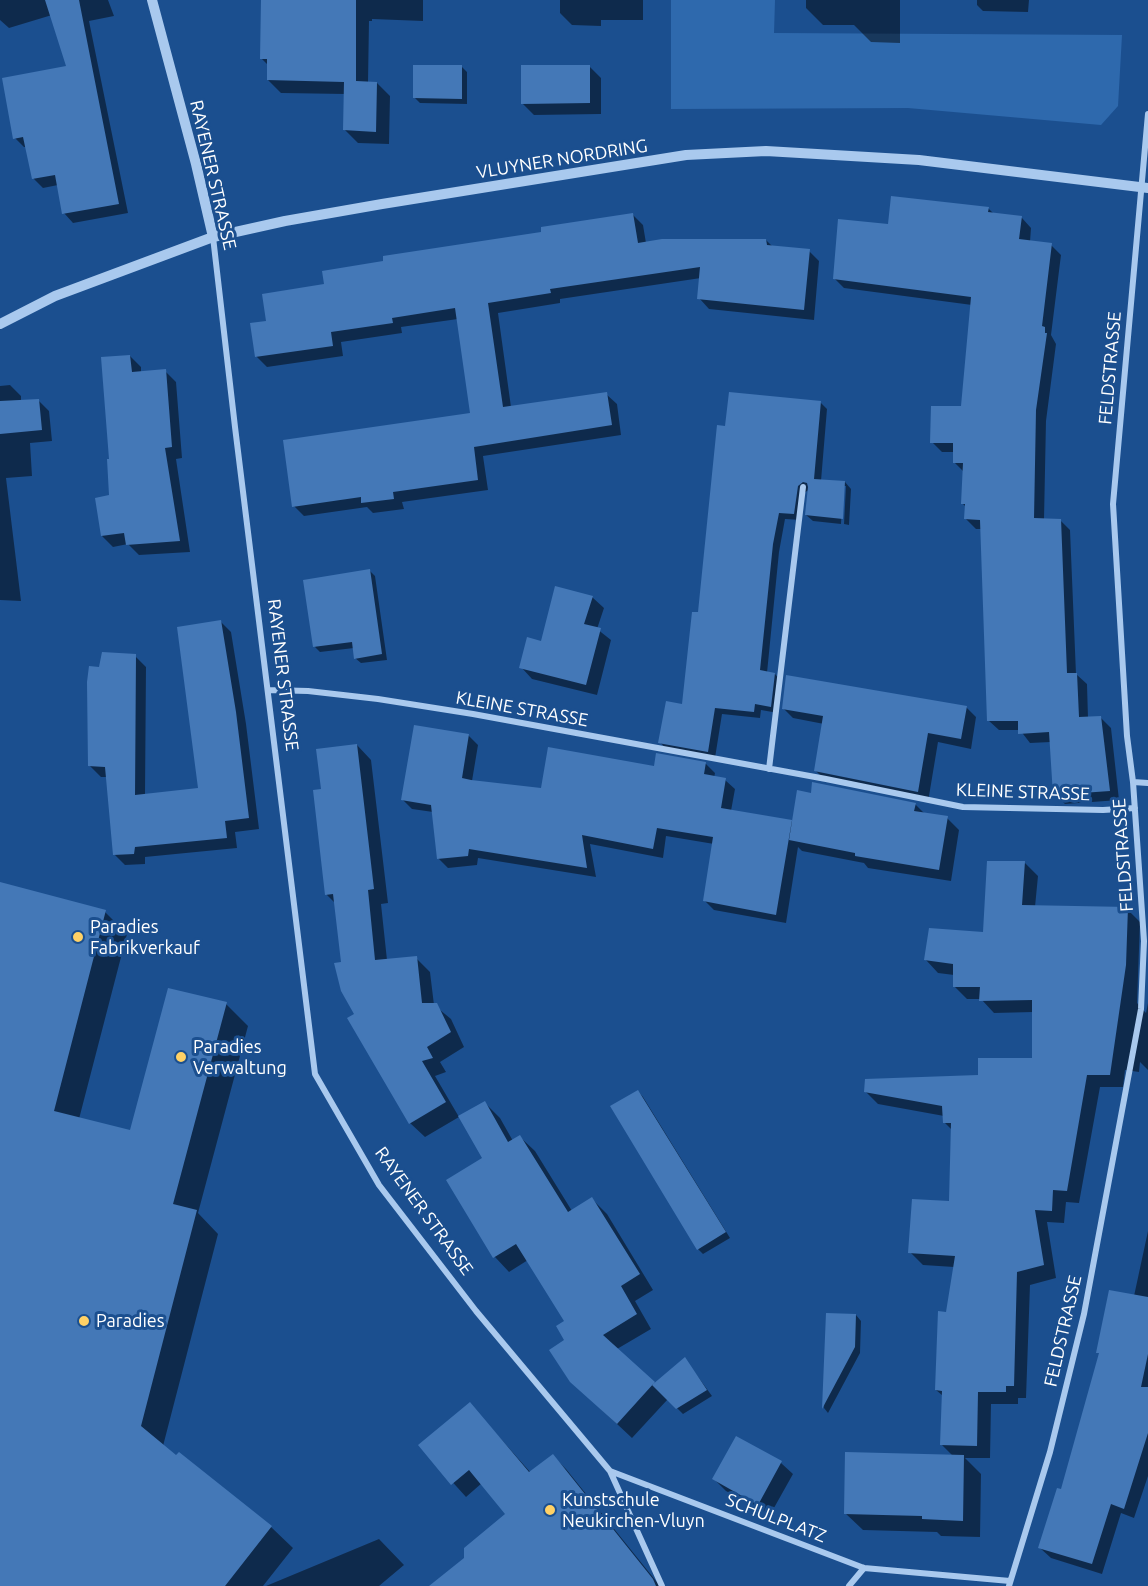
<!DOCTYPE html>
<style>
body{margin:0}
canvas{display:block;background:#1b4f8f}
</style>
<canvas width="1148" height="1586"></canvas>
<script>
const ctx = document.querySelector('canvas').getContext('2d');
ctx.lineJoin = 'round';
function fillPath(path, color) { ctx.fillStyle = color; ctx.fill(path, 'evenodd'); }
const poly = rows => new Path2D(rows.map(r => 'M' + r).join(''));
function strokePath(path, color, width, dash) { ctx.strokeStyle = color; ctx.lineWidth = width; ctx.lineCap = dash ? 'butt' : 'round'; ctx.setLineDash(dash || []); ctx.stroke(path); }
function drawText(font, color, halo, rows, align = 'center') {
  ctx.font = font + ' Ubuntu,sans-serif'; ctx.lineWidth = 6; ctx.setLineDash([]); ctx.textBaseline = 'middle'; ctx.strokeStyle = halo; ctx.fillStyle = color; for (const [text, x, y, turn = 0] of rows) {
    ctx.save(); ctx.translate(x, y); ctx.rotate((+turn || 0) * Math.PI / 180); ctx.textAlign = isNaN(turn) ? turn : align; if (halo) ctx.strokeText(text, 0, 0); ctx.fillText(text, 0, 0); ctx.restore();
  }
}
fillPath(poly([
 [671,0,775,0,774,33,1122,35,1118,106,1101,125,908,108,671,109]
]), '#2e69ad');
fillPath(poly([
 [0,0,108,0,114,16,89,21,128,213,73,223,64,213,58,185,43,188,34,179,27,147,24,147,15,138,68,67,52,15,9,28,0,20],
 [262,0,423,0,423,21,372,19,372,21,369,21,368,83,377,83,390,96,389,144,358,143,345,130,345,94,281,93,268,80,268,65,261,58],
 [560,0,643,0,643,20,601,20,601,26,572,25,560,13],
 [806,0,900,0,900,43,871,42,854,25,823,25,806,8],
 [977,0,1029,0,1028,12,983,11,977,5],
 [589,66,601,78,601,114,534,115,522,103],
 [462,67,467,72,467,104,420,103,414,97],
 [988,208,995,215,1022,218,1031,228,1030,242,1051,245,1061,255,1051,335,1056,344,1046,421,1044,520,1060,520,1070,530,1076,674,1087,684,1088,718,1101,718,1111,728,1119,800,1065,804,1055,794,1051,742,1030,743,1020,730,999,730,989,721,982,529,976,529,966,519,966,507,962,503,964,472,954,462,954,452,942,452,932,442,963,408,972,305,844,288,834,278,890,226],
 [633,215,643,225,646,243,766,240,773,247,809,251,819,261,814,320,709,309,699,298,701,278,560,299,560,303,498,313,511,407,606,394,617,404,621,435,483,456,488,490,402,502,404,509,373,513,367,507,304,516,294,506,472,414,458,319,401,327,402,333,341,342,343,356,267,367,256,356,268,323,326,285,543,233],
 [130,356,141,367,141,372,165,371,176,382,182,458,176,459,190,552,139,555,128,544,113,547,102,536,111,496,111,460],
 [10,385,21,396,21,401,38,400,49,411,52,441,30,443,32,476,6,478,21,601,0,600,0,386],
 [820,402,827,409,821,481,845,482,851,489,849,525,844,524,846,486,843,486,841,524,813,521,806,515,810,489,804,493,801,520,785,519,779,552,767,673,775,674,781,681,778,713,761,710,760,718,722,714,715,758,666,749,660,742,684,706,727,427],
 [369,570,375,576,387,660,361,663,355,658,354,648,320,652,315,647],
 [592,597,604,608,597,629,611,640,597,695,532,679,521,667,542,643],
 [220,621,231,632,246,724,259,829,235,832,237,848,145,857,145,864,125,865,114,854,108,777,101,777,90,766,101,669,135,656,146,667,145,795,200,790],
 [966,707,976,717,971,749,938,742,928,802,826,781,816,771,824,724,793,718,783,708],
 [468,735,478,745,472,781,542,790,655,767,706,764,715,773,714,778,725,780,735,789,731,811,791,821,793,823,915,804,925,814,947,818,959,830,951,881,868,868,864,863,802,851,798,847,786,923,714,910,705,901,714,844,666,836,663,858,590,844,596,877,478,858,477,865,448,868,438,858,433,812,412,809,403,800],
 [357,745,371,760,388,903,381,904,387,960,416,958,430,972,434,1005,451,1019,464,1047,440,1062,446,1072,435,1076,459,1117,425,1137,410,1123,356,1015,343,964,336,904,327,895,323,790],
 [1025,863,1038,876,1035,907,1127,909,1140,922,1137,1003,1146,1013,1148,1003,1148,1070,1140,1062,1139,1072,1125,1070,1123,1087,1100,1087,1079,1203,1066,1202,1064,1223,1047,1222,1056,1278,1030,1285,1026,1398,1018,1398,1018,1404,991,1404,990,1458,965,1458,981,1474,980,1537,941,1536,937,1532,863,1530,845,1513,953,1456,942,1445,943,1396,936,1390,954,1267,923,1265,910,1252,950,1203,952,1130,944,1122,944,1116,878,1104,865,1091,979,1077,1034,1059,1034,1012,994,1013,981,999,967,999,954,986,954,975,938,973,926,960,985,934],
 [0,884,105,912,127,934,79,1119,131,1131,226,1004,248,1026,198,1213,218,1234,163,1446,271,1527,293,1548,263,1586,0,1586],
 [638,1091,643,1097,730,1238,703,1254,698,1249],
 [485,1103,500,1118,513,1141,520,1137,535,1151,572,1211,592,1199,607,1214,653,1290,635,1301,651,1329,617,1349,655,1385,685,1359,712,1396,683,1414,668,1399,632,1438,572,1382,566,1341,566,1321,528,1260,509,1272,495,1257,448,1181,484,1159],
 [1148,1231,1148,1476,1134,1518,1121,1513,1102,1574,1051,1558,1040,1548,1062,1491,1100,1354,1098,1352,1134,1296],
 [827,1314,856,1315,861,1321,860,1353,828,1413,824,1408],
 [470,1404,531,1473,553,1456,566,1469,660,1586,432,1586,465,1559,507,1515,482,1483,466,1497,420,1446],
 [737,1438,781,1463,793,1474,770,1515,726,1491,714,1479],
 [379,1539,404,1565,379,1586,266,1586]
]), '#0007');
fillPath(poly([
 [45,0,79,0,119,204,62,214,55,175,32,179,23,137,13,139,2,78,66,66],
 [261,0,356,0,356,81,377,82,376,132,343,130,344,82,267,80,267,59,260,59],
 [413,65,462,65,462,99,413,98],
 [521,65,590,65,590,103,521,104],
 [891,196,989,207,988,212,1022,216,1019,239,1052,243,1042,326,1045,327,1045,333,1047,333,1036,410,1034,518,1061,519,1067,673,1077,673,1079,717,1101,716,1110,791,1053,795,1049,732,1018,734,1018,721,987,721,980,520,964,519,965,504,961,504,963,463,953,463,953,443,930,443,931,406,961,406,971,297,833,279,838,219,888,224],
 [633,213,638,243,662,239,766,239,767,245,810,249,804,310,697,299,700,267,550,289,551,293,488,303,503,407,607,392,612,425,474,447,478,480,393,492,394,499,361,503,361,497,292,507,283,440,470,413,455,308,392,318,393,323,331,332,333,346,255,357,250,323,266,321,262,294,324,284,322,271,383,261,383,256,541,232,541,227],
 [130,355,132,372,166,369,172,447,165,448,180,541,126,545,124,533,101,536,95,498,109,495,107,459,109,459,101,357],
 [729,392,821,401,814,479,845,481,843,519,805,515,808,487,807,483,803,482,798,486,794,514,779,513,773,544,760,670,775,673,771,707,755,704,754,712,715,708,708,752,658,743,666,701,682,704,692,612,698,612,717,425,725,426],
 [39,399,42,430,0,434,0,401],
 [370,569,382,654,354,659,352,642,313,647,303,580],
 [555,586,593,596,584,624,601,628,586,685,519,668,527,637,541,641],
 [221,620,236,712,249,818,225,821,227,838,135,847,134,854,113,855,105,767,88,766,87,682,89,666,99,667,102,652,136,654,135,795,198,788,177,627],
 [786,675,967,706,961,739,928,733,918,792,814,771,823,716,782,709],
 [414,725,469,734,462,778,471,780,541,788,548,747,654,766,656,753,706,762,704,774,726,778,721,808,792,820,776,915,703,901,713,837,657,828,653,849,582,835,587,868,469,849,468,856,437,859,431,805,401,800],
 [357,744,374,889,368,890,375,960,417,956,422,1003,437,1003,451,1032,427,1047,433,1058,422,1061,446,1102,409,1124,347,1018,354,1014,341,991,334,963,341,962,333,894,325,895,313,790,321,789,316,749],
 [812,782,916,803,914,811,948,816,939,870,855,856,855,853,789,840,797,790,811,793],
 [987,861,1025,861,1022,905,1128,907,1126,965,1110,1075,1087,1075,1067,1191,1053,1190,1052,1211,1035,1210,1044,1265,1017,1272,1014,1386,1006,1386,1006,1392,978,1392,977,1446,940,1445,942,1391,935,1390,938,1311,946,1312,955,1256,908,1253,912,1199,949,1201,951,1123,943,1123,942,1106,864,1092,865,1079,978,1075,978,1058,1032,1058,1032,1000,979,1001,980,987,953,987,953,964,924,960,929,928,983,932],
 [0,882,106,910,54,1111,130,1130,168,988,227,1002,173,1204,197,1210,141,1426,176,1455,179,1452,272,1526,225,1586,0,1586],
 [638,1090,726,1232,697,1250,610,1106],
 [485,1101,508,1142,520,1135,568,1212,592,1197,640,1274,621,1286,637,1314,603,1335,655,1382,617,1424,570,1382,549,1350,564,1340,556,1326,564,1321,516,1244,493,1258,446,1180,482,1158,458,1116],
 [1109,1290,1148,1297,1148,1354,1141,1387,1148,1387,1148,1433,1124,1509,1111,1504,1092,1564,1038,1548,1057,1488,1061,1489,1099,1353,1096,1353],
 [826,1313,856,1314,855,1347,822,1409],
 [685,1357,707,1390,676,1409,652,1385],
 [470,1402,529,1472,553,1454,653,1579,656,1586,429,1586,464,1558,464,1548,505,1514,469,1470,451,1485,418,1445],
 [736,1436,782,1461,758,1505,712,1479],
 [845,1452,964,1455,963,1521,922,1519,922,1516,844,1514]
]), '#4478b7');
strokePath(poly([
 [213,237,235,427,315,1074,379,1185,476,1311,610,1471,662,1586],
 [269,690,308,691,378,699,473,714,826,779,963,807,1103,810,1135,808],
 [769,769,803,487],
 [1133,782,1148,783],
 [610,1471,864,1568,1010,1581],
 [849,1586,864,1568],
 [1009,1586,1050,1452,1084,1314,1141,1009,1144,941,1133,782,1127,736,1113,504,1148,114]
]), '#a9c9ee', 6);
strokePath(poly([
 [152,0,196,164,213,237],
 [0,324,55,296,213,237,285,221,382,204,686,155,766,151,919,160,1148,188]
]), '#a9c9ee', 10);
for (const [x, y, r, color] of [
 [78,937,6,"#ffd166"],
 [181,1057,6,"#ffd166"],
 [84,1321,6,"#ffd166"],
 [550,1510,6,"#ffd166"]
]) { const dot = new Path2D(); dot.arc(x, y, r, 0, 2 * Math.PI); ctx.fillStyle = color; ctx.fill(dot); strokePath(dot, '#1b4f8f', 2); }
drawText('18px', '#fff', '#1b4f8f', [
 ["VLUYNER NORDRING",562,159,-9],
 ["RAYENER STRASSE",213,175,77],
 ["FELDSTRASSE",1110,368,-85],
 ["RAYENER STRASSE",283,675,83],
 ["KLEINE STRASSE",522,709,10],
 ["KLEINE STRASSE",1023,792,2],
 ["FELDSTRASSE",1123,855,-94],
 ["RAYENER STRASSE",424,1211,54],
 ["FELDSTRASSE",1063,1331,-77],
 ["SCHULPLATZ",776,1518,21]
]);
drawText('18px', '#fff', '#1b4f8f', [
 ["Paradies",90,927],
 ["Fabrikverkauf",90,948],
 ["Paradies",193,1047],
 ["Verwaltung",193,1068],
 ["Paradies",96,1321],
 ["Kunstschule",562,1500],
 ["Neukirchen-Vluyn",562,1521]
], 'left');
</script>
